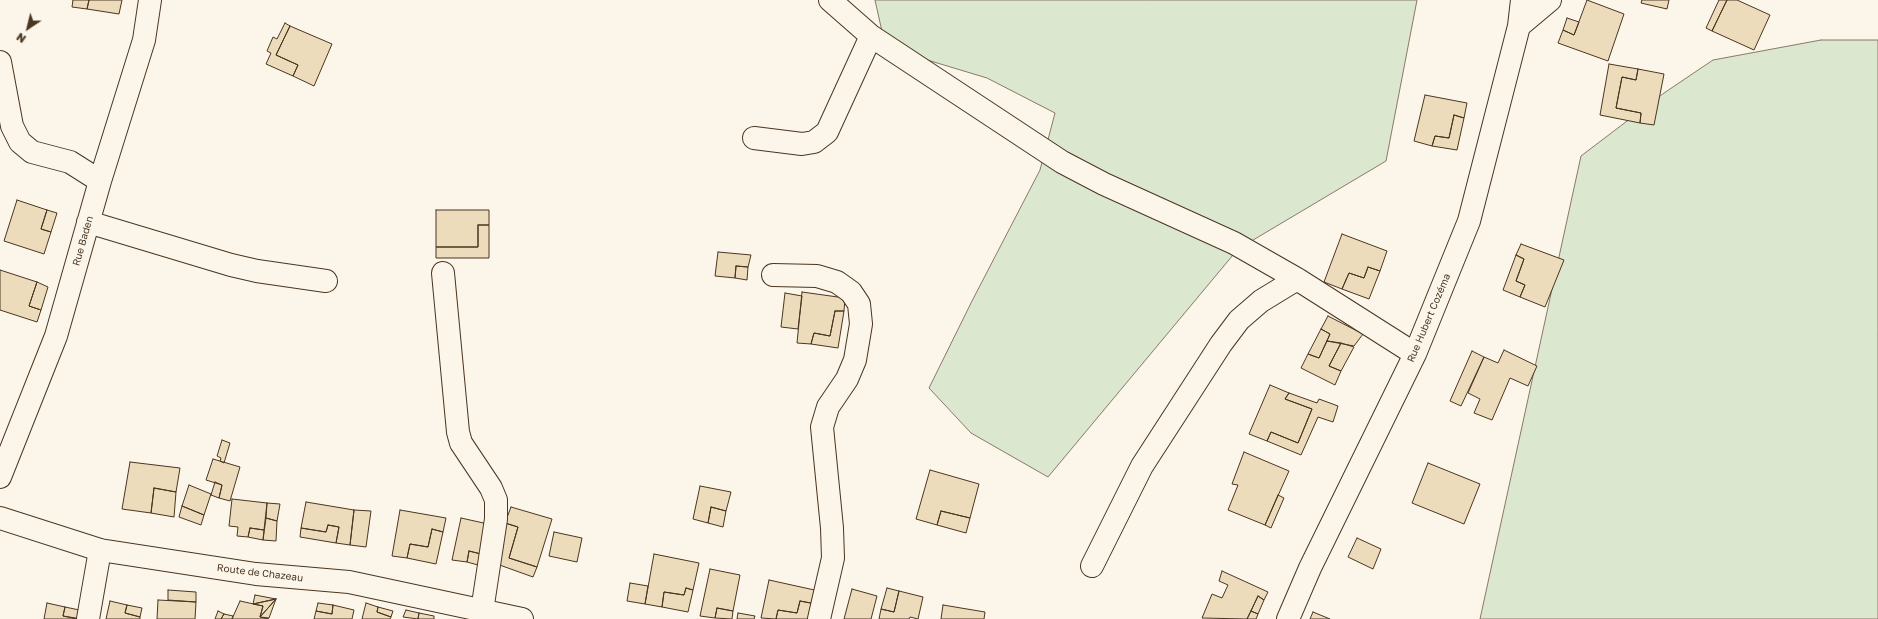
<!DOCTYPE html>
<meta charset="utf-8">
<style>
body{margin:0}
#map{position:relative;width:1878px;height:619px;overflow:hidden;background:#fbf6e9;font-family:"Golos Text",sans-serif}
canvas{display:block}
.north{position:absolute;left:8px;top:8px;width:40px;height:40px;-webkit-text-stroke:3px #fbf6e9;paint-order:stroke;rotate:215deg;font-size:11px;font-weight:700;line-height:16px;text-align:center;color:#4a3520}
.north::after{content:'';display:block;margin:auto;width:14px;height:18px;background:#4a3520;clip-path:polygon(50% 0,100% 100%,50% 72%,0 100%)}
</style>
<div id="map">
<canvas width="1878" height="619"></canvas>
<div class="north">N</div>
</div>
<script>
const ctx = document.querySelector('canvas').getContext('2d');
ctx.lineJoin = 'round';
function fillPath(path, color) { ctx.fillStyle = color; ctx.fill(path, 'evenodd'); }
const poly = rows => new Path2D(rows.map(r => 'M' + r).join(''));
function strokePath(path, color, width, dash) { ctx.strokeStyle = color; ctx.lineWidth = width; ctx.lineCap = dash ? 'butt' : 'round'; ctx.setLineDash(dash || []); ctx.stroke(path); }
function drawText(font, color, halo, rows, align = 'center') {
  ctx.font = font + ' "Golos Text",sans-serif'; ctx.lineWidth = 3; ctx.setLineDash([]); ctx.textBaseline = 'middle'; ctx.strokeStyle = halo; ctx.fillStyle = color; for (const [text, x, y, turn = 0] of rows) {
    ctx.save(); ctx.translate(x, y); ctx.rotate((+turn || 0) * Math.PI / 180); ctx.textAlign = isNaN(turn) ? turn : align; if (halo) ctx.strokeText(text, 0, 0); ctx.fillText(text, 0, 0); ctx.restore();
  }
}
const green = poly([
 [875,0,1417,0,1386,161,1238,249,1048,477,971,433,929,388,972,301,1040,170,1055,113,987,78,924,59,883,36,875,0],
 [1821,40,1878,40,1878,619,1480,619,1581,156,1664,93,1713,60,1821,40]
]);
fillPath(green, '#dce7d0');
strokePath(green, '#887966', 1);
const building = poly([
 [73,0,89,0,87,9,72,7,73,0],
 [89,0,122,0,119,14,87,9,89,0],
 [1587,0,1624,14,1608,61,1558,43,1563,30,1574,35,1587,0],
 [1642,0,1669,0,1667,9,1641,3,1642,0],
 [1719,0,1727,0,1712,31,1706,28,1719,0],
 [1727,0,1737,0,1770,15,1754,50,1712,31,1727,0],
 [1567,18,1579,22,1574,35,1563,30,1567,18],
 [285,23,290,26,276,55,298,65,293,76,266,64,271,53,267,51,273,37,277,39,285,23],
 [290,26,332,44,314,86,293,76,298,65,276,55,290,26],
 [1609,64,1638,69,1636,80,1622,77,1616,108,1641,113,1640,123,1600,115,1609,64],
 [1638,69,1664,74,1654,125,1640,123,1641,113,1616,108,1622,77,1636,80,1638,69],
 [1425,95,1467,103,1464,118,1454,115,1449,138,1435,136,1432,146,1414,141,1425,95],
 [1454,115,1464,118,1457,150,1432,146,1435,136,1449,138,1454,115],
 [17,200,47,210,41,229,51,232,44,254,4,241,17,200],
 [47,210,57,213,51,232,41,229,47,210],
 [436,210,489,210,489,225,478,225,478,247,436,247,436,210],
 [478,225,489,225,489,258,436,258,436,247,478,247,478,225],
 [1342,234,1387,251,1380,271,1368,267,1364,278,1349,273,1342,289,1324,282,1342,234],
 [1521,244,1564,260,1545,307,1520,297,1525,285,1516,281,1524,259,1516,255,1521,244],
 [718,252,751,255,748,267,736,266,735,278,715,276,718,252],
 [1516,255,1524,259,1516,281,1525,285,1520,297,1503,290,1516,255],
 [736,266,748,267,747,280,735,278,736,266],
 [1368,267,1380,271,1369,299,1342,289,1349,273,1364,278,1368,267],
 [0,270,37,282,29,306,41,310,37,322,0,310,0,270],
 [37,282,48,287,41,310,29,306,37,282],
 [802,292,845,298,844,311,835,311,830,336,814,333,811,344,797,343,802,292],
 [785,293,802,296,798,329,781,327,785,293],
 [835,311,844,311,838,348,811,344,814,333,830,336,835,311],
 [1328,316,1363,334,1354,346,1327,341,1330,334,1321,329,1328,316],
 [1321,329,1330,334,1319,358,1308,354,1321,329],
 [1327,341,1341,343,1329,366,1341,371,1335,385,1301,368,1308,354,1319,358,1327,341],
 [1341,343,1354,347,1341,371,1329,366,1341,343],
 [1504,350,1537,366,1528,386,1510,378,1492,420,1474,413,1480,399,1468,393,1484,357,1498,363,1504,350],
 [1472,351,1484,357,1461,406,1450,401,1472,351],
 [1270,385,1289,393,1285,399,1312,409,1298,443,1271,432,1267,441,1249,434,1270,385],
 [1289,393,1317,403,1319,399,1338,406,1333,422,1318,417,1301,455,1267,441,1271,432,1298,443,1312,409,1285,399,1289,393],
 [222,440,230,443,224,463,220,461,221,458,217,456,222,440],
 [1244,452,1289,471,1265,525,1228,510,1238,485,1232,484,1244,452],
 [213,459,240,467,230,501,219,498,222,485,206,480,213,459],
 [130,462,180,468,176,492,154,488,151,513,122,509,130,462],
 [1428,463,1480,484,1464,524,1412,503,1428,463],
 [930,470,979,484,970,518,941,511,937,525,916,519,930,470],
 [215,482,222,485,219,498,211,495,215,482],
 [189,485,211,494,204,515,182,506,189,485],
 [700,486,731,492,726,511,711,507,708,523,693,519,700,486],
 [154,488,176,492,174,517,151,513,154,488],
 [1278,495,1284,498,1271,528,1265,525,1278,495],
 [232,499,267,503,264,530,250,528,248,537,237,536,238,527,229,526,232,499],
 [306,502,354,510,350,545,336,543,339,527,328,525,326,532,301,528,306,502],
 [267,503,280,504,277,521,266,518,267,503],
 [182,506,204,515,201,525,179,517,182,506],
 [511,507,552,519,537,567,509,558,518,527,505,523,511,507],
 [711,507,726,511,723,527,708,523,711,507],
 [354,510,371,511,366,547,350,545,354,510],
 [400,510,446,518,443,532,432,529,428,547,410,544,407,558,392,556,400,510],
 [941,511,970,518,966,533,937,525,941,511],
 [266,518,277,521,276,541,263,540,266,518],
 [461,518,488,524,481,554,469,551,467,562,452,560,461,518],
 [505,523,518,527,509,558,537,567,533,577,494,563,505,523],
 [328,525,339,527,336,543,300,537,301,528,326,532,328,525],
 [250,528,264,530,263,540,248,537,250,528],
 [432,529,443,532,436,564,407,558,410,544,428,547,432,529],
 [554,532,582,538,577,562,549,556,554,532],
 [1357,538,1381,549,1373,569,1348,557,1357,538],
 [469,551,481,554,478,565,467,562,469,551],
 [654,554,699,563,693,590,686,588,684,595,664,592,662,607,645,604,654,554],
 [710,569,740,575,733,611,717,608,715,618,700,616,710,569],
 [1222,571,1268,592,1264,600,1258,596,1247,619,1202,618,1212,594,1222,598,1228,585,1219,581,1222,571],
 [769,580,819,591,816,604,800,601,797,613,778,610,776,619,761,618,769,580],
 [630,583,648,586,645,604,627,601,630,583],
 [686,588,693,590,688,612,662,607,664,592,684,595,686,588],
 [887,588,899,591,894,612,881,609,887,588],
 [852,589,877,596,871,619,844,619,852,589],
 [168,590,196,592,196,602,168,600,168,590],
 [899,591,923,597,918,619,910,617,909,619,879,619,881,609,894,612,899,591],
 [255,595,276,599,253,604,255,595],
 [1258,596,1264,600,1258,614,1251,611,1258,596],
 [276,599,260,617,263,606,253,604,276,599],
 [276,599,269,618,260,617,276,599],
 [158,600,196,602,195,619,157,619,158,600],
 [110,601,127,605,125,613,140,617,140,619,106,619,110,601],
 [240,601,263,606,260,617,269,619,232,619,240,601],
 [800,601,816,604,811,619,776,619,778,610,797,613,800,601],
 [47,603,65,607,63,616,77,619,44,619,47,603],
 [318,603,333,605,332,614,316,611,318,603],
 [366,603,378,607,377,612,391,617,390,619,362,619,366,603],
 [127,605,142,608,140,617,125,613,127,605],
 [333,605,354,610,352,619,314,619,316,611,332,614,333,605],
 [943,605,985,612,984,619,941,619,943,605],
 [65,607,84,611,82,619,63,616,65,607],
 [378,607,393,611,391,617,377,612,378,607],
 [717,608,733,611,732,619,715,618,717,608],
 [406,610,419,613,418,619,403,617,406,610],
 [218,611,224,614,221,619,215,619,218,611],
 [1251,611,1258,614,1256,619,1247,619,1251,611],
 [1313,612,1330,619,1310,619,1313,612],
 [419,613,434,616,434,619,418,619,419,613],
 [738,613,755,616,754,619,737,619,738,613],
 [224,614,233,616,232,619,221,619,224,614]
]);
fillPath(building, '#ecdcbc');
strokePath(building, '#4a3520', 1);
const minor = poly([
 [830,0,871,36,1062,162,1104,184,1234,243,1297,279,1415,354],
 [1519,26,1550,0],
 [0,62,12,126,20,142,32,152,70,162,100,181],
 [754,138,802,144,814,142,827,132,871,36],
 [88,222,231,265,257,271,326,281],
 [443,273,458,432,461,443,491,488,496,500,496,519,482,611],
 [773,275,817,276,837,282,851,292,859,304,861,324,855,360,847,379,828,407,822,427,832,528,833,558,819,619],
 [0,477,56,336,100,181,144,40,150,0],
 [1092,566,1142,466,1221,344,1239,320,1261,301,1297,279],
 [88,619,100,550],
 [1288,619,1310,568,1415,354,1469,221,1519,26,1522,0]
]);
const major = poly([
 [0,518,100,550,256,574,349,582,522,619]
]);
strokePath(minor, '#4a3520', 24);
strokePath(major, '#4a3520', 24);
strokePath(minor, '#fbf6e9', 22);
strokePath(major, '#fbf6e9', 22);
drawText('10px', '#4a3520', '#fbf6e9', [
 ["Rue Baden",83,241,-74],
 ["Rue Hubert Cozéma",1429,318,-67],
 ["Route de Chazeau",260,573,7]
]);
</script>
